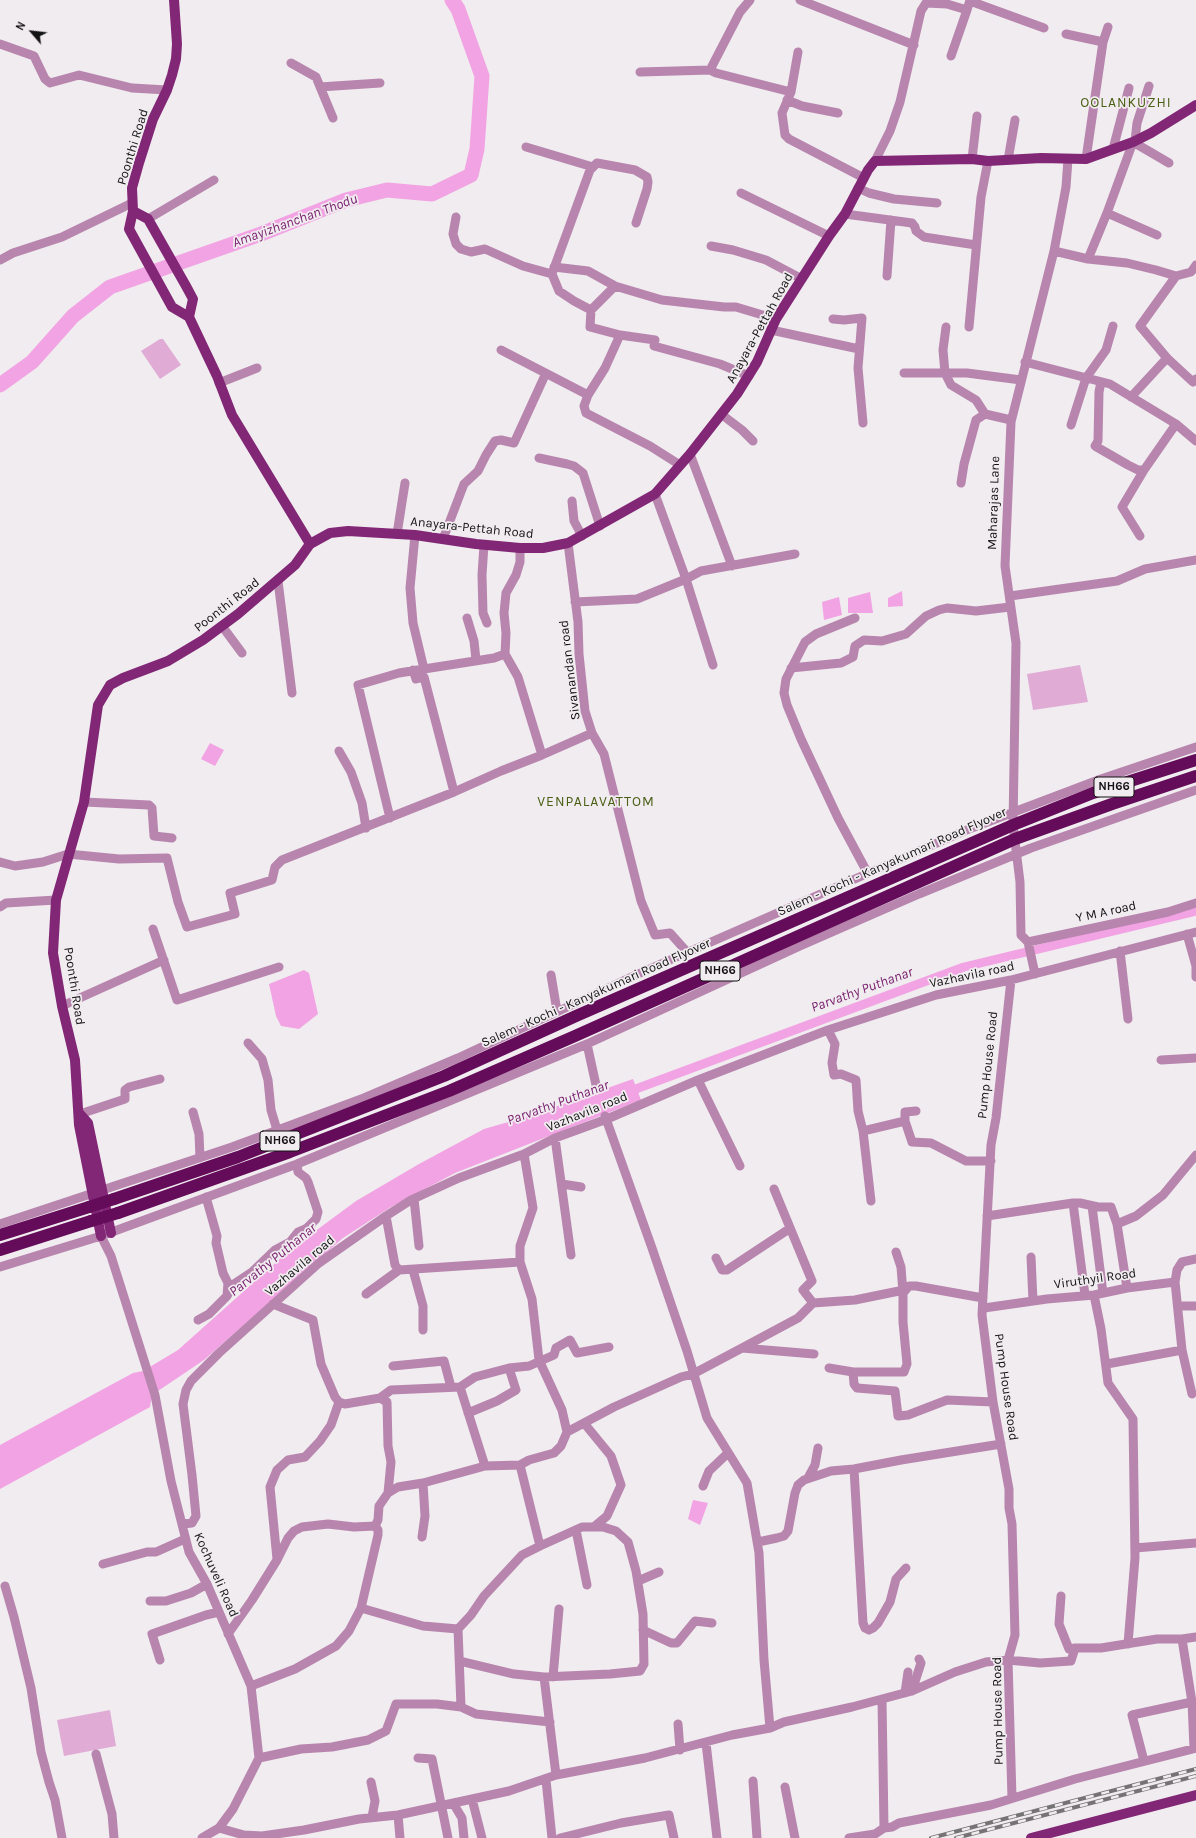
<!DOCTYPE html>
<style>
body{margin:0}
#map{position:relative;width:1196px;height:1838px;overflow:hidden;background:#f0ecef;font-family:Karla,sans-serif}
canvas{display:block}
.north{position:absolute;left:12px;top:12px;width:40px;height:40px;-webkit-text-stroke:3px #f0ecef;paint-order:stroke;rotate:298deg;font-size:11px;font-weight:700;line-height:16px;text-align:center;color:#141314}
.north::after{content:'';display:block;margin:auto;width:14px;height:18px;background:#141314;clip-path:polygon(50% 0,100% 100%,50% 72%,0 100%)}
</style>
<div id="map">
<canvas width="1196" height="1838"></canvas>
<div class="north">N</div>
</div>
<script>
const ctx = document.querySelector('canvas').getContext('2d');
ctx.lineJoin = 'round';
function fillPath(path, color) { ctx.fillStyle = color; ctx.fill(path, 'evenodd'); }
const poly = rows => new Path2D(rows.map(r => 'M' + r).join(''));
function strokePath(path, color, width, dash) { ctx.strokeStyle = color; ctx.lineWidth = width; ctx.lineCap = dash ? 'butt' : 'round'; ctx.setLineDash(dash || []); ctx.stroke(path); }
function drawText(font, color, halo, rows, align = 'center') {
  ctx.font = font + ' Karla,sans-serif'; ctx.lineWidth = 3.5; ctx.setLineDash([]); ctx.textBaseline = 'middle'; ctx.strokeStyle = halo; ctx.fillStyle = color; for (const [text, x, y, turn = 0] of rows) {
    ctx.save(); ctx.translate(x, y); ctx.rotate((+turn || 0) * Math.PI / 180); ctx.textAlign = isNaN(turn) ? turn : align; if (halo) ctx.strokeText(text, 0, 0); ctx.fillText(text, 0, 0); ctx.restore();
  }
}
fillPath(poly([
 [160,339,163,339,181,365,160,379,141,351],
 [1080,665,1088,702,1033,710,1027,674],
 [110,1710,116,1746,64,1756,57,1720]
]), '#e0acd6');
fillPath(poly([
 [902,591,903,606,888,607,888,598],
 [870,592,873,613,848,613,848,598],
 [839,597,842,615,824,620,822,602],
 [210,743,224,750,215,766,201,759],
 [304,970,309,973,318,1014,299,1029,281,1026,276,1016,269,984],
 [633,1079,641,1100,455,1173,391,1207,343,1238,204,1360,152,1395,150,1407,0,1489,0,1445,133,1373,143,1371,178,1350,291,1249,356,1201,419,1164,484,1129,529,1116],
 [693,1500,708,1503,700,1525,688,1519]
]), '#f2a3e3');
strokePath(poly([
 [625,1093,964,967,1196,911]
]), '#f2a3e3', 9);
strokePath(poly([
 [0,385,32,362,73,316,110,287,261,234,346,200,387,190,432,194,471,175,477,149,482,76,458,9,452,0]
]), '#f2a3e3', 15);
strokePath(poly([
 [800,0,914,45],
 [970,1,1044,28],
 [1066,34,1103,42],
 [0,44,34,56,45,79,50,83,79,75,132,88,167,90],
 [798,52,791,92,782,113,785,135,789,139,864,178],
 [951,56,967,10],
 [291,63,316,77,333,118],
 [710,70,740,12,750,0],
 [640,72,710,70,716,73,791,92],
 [320,87,380,83],
 [787,100,802,106,838,113],
 [1135,141,1137,123,1149,86],
 [526,147,593,167],
 [1113,149,1129,88],
 [972,159,977,116],
 [1068,159,1066,187,1054,251,1011,422,1005,566,1016,643,1013,825,1020,882,1021,935,1028,942,1168,912,1196,903],
 [1086,159,1103,42,1108,27],
 [1008,160,1015,120],
 [875,161,890,131,900,102,921,11,926,3,947,4,967,10,970,0],
 [858,188,869,193,894,199,937,203],
 [741,193,829,236],
 [1107,213,1157,235],
 [845,214,912,223,915,227,916,231,924,237,976,245],
 [456,217,453,234,456,244,461,249,471,252,485,249,523,266,552,274,559,291,574,301,591,310,590,327,620,335,605,368,588,395,584,406,586,413,650,446,680,465],
 [148,219,214,180],
 [711,246,733,250,766,260,802,279],
 [1054,251,1088,259,1127,263,1156,270,1176,276,1191,272,1196,265],
 [1088,259,1107,213,1133,142,1169,163],
 [0,260,13,253,62,237,132,203],
 [554,267,588,271,615,286,662,300,724,307,736,307,776,319],
 [553,271,590,170,597,163,635,170,647,177,648,182,647,189,636,223],
 [887,276,891,220],
 [591,310,615,286],
 [833,319,844,320,862,318,858,368,863,423],
 [946,327,943,350,945,373,951,385,976,400,985,414,1011,420],
 [969,327,981,197,988,161],
 [771,330,859,349],
 [620,335,655,340],
 [654,346,720,364,749,376],
 [501,350,588,395],
 [1167,358,1140,326,1176,276],
 [1025,362,1110,384,1176,424,1196,441],
 [904,373,967,373,1021,380],
 [1101,382,1099,392,1098,441,1095,446,1128,465,1138,470,1144,470,1176,424],
 [219,383,257,368],
 [1131,397,1167,358,1193,382,1196,379],
 [721,414,742,430,753,441],
 [1071,425,1086,378,1106,350,1113,326],
 [690,454,732,566],
 [539,458,567,464,574,466,583,473,600,526],
 [961,483,964,464,976,420,985,414],
 [655,494,686,579,713,665],
 [572,501,574,521,582,536],
 [397,534,405,483],
 [1140,536,1122,507,1144,470],
 [443,539,464,484,478,471,486,455,495,441,501,440,514,443,546,373],
 [568,543,578,622,579,654,585,711,592,733,604,754,641,901,655,935,670,933,687,952],
 [484,545,482,575,483,613,487,623],
 [278,581,292,693],
 [1010,596,1117,581,1145,569,1196,560],
 [575,602,637,599,686,579,701,571,795,554],
 [467,618,474,641,476,660],
 [855,618,816,634,805,642,786,679,784,693,787,705,801,739,838,818,867,872],
 [222,626,242,653],
 [505,654,518,677,542,755],
 [791,668,841,663,853,657,855,646,864,640,882,641,906,634,926,616,939,610,947,608,976,611,1010,607],
 [424,669,494,658,505,654,506,633,504,613,506,593,516,575,520,562,520,548],
 [413,670,416,679,424,677,454,792],
 [339,751,351,772,362,803,366,828],
 [84,802,149,805,152,808,154,836,172,838],
 [390,818,358,685,399,673,424,669,413,623,410,588,415,535],
 [0,862,15,866,43,862,68,854,119,859,167,858,178,902,187,927,235,914,230,893,272,880,275,867,282,860,454,792,501,771,542,755,592,733],
 [0,907,6,903,56,900],
 [153,929,177,1000,279,967],
 [1187,934,1196,966,1196,977],
 [1028,942,1035,974],
 [1120,951,1128,1019],
 [551,975,557,1011],
 [1011,980,996,1118,991,1145,982,1315,993,1402,1009,1489,1009,1508,1012,1524,1015,1635,1008,1660,1012,1798],
 [62,1006,164,960],
 [828,1030,835,1044,832,1063,834,1075,841,1074,856,1080,858,1111,863,1131,905,1121,905,1112,916,1111],
 [248,1043,262,1059,268,1080,271,1110,277,1130],
 [587,1044,596,1085],
 [1161,1060,1196,1058],
 [698,1080,740,1166],
 [193,1112,199,1134,200,1158],
 [80,1114,125,1099,125,1090,129,1087,160,1079],
 [605,1116,652,1248,687,1351,707,1418,747,1483,759,1553,764,1660,770,1728,784,1722,852,1707,912,1691,955,1672,986,1662,1008,1660,1040,1663,1071,1661,1075,1648,1101,1648,1157,1639,1182,1639,1196,1637],
 [905,1121,912,1142,931,1143,966,1161,991,1161],
 [863,1131,871,1201],
 [555,1138,571,1255],
 [524,1154,533,1208,520,1246,520,1262,532,1299,539,1360,562,1410,567,1432],
 [562,1184,581,1187],
 [774,1189,812,1281,803,1290,813,1303,855,1300,899,1291,903,1293,901,1267,896,1252],
 [414,1199,419,1246],
 [1073,1203,1085,1295],
 [1092,1206,1103,1293],
 [386,1216,395,1265,399,1270,520,1262],
 [987,1216,1073,1203,1080,1203,1098,1207,1111,1207,1117,1224],
 [0,1224,232,1147,364,1098,458,1058,638,974,969,829,1101,779,1196,747],
 [101,1236,111,1256,155,1395,171,1481,189,1552,207,1584,251,1686,259,1758,233,1809,219,1828,202,1838],
 [1031,1257,1033,1301],
 [716,1258,722,1270,727,1270,789,1229],
 [0,1267,101,1236,297,1164,587,1044,800,946,919,894,1031,848,1196,790],
 [413,1270,423,1306,423,1330],
 [1175,1282,1182,1350,1192,1394],
 [1127,1288,1117,1224,1136,1216,1163,1195,1196,1155],
 [366,1294,399,1270],
 [1094,1295,1101,1329,1108,1383,1133,1419,1135,1558,1128,1644],
 [227,1296,234,1284,252,1272,275,1250,290,1242,298,1232,307,1228,316,1219,318,1212,308,1182,306,1178,298,1172,297,1164],
 [273,1304,313,1320,321,1364,335,1397,339,1402,345,1404,380,1398,387,1402,388,1446,391,1462,388,1493],
 [1178,1306,1196,1306],
 [984,1308,1047,1299,1094,1295,1127,1288,1175,1282,1177,1270,1182,1262,1196,1259],
 [198,1320,209,1314,227,1296,228,1283,223,1273,216,1243,217,1236,206,1197],
 [742,1348,798,1318,813,1303],
 [1107,1364,1182,1350],
 [393,1366,444,1361,451,1387],
 [829,1368,853,1372,904,1372,907,1364,903,1322,903,1293,909,1286,916,1286,983,1298],
 [853,1372,854,1384,857,1388,895,1391,898,1416,908,1415,947,1400,993,1402],
 [460,1387,485,1466],
 [380,1398,391,1390,460,1387,475,1377,509,1368,529,1366,554,1355,556,1348,570,1340,577,1353,609,1347],
 [468,1413,497,1401,516,1390,509,1368],
 [584,1423,611,1456,621,1485,607,1516,595,1526],
 [854,1469,863,1623,865,1628,869,1630,873,1628,878,1623,890,1602,896,1579,906,1568],
 [808,1478,815,1465,818,1448],
 [703,1486,709,1471,728,1453],
 [183,1524,192,1523,196,1516,192,1475,183,1404,186,1390,191,1381,219,1353,319,1263,386,1216,411,1200,459,1178,524,1154,555,1138,607,1119,698,1080,828,1030,936,995,1011,980,1196,932],
 [576,1530,587,1585],
 [422,1537,425,1516,423,1483],
 [758,1542,777,1538,784,1536,788,1531,795,1493,798,1485,804,1480,831,1471,854,1469,901,1460,1001,1444],
 [540,1546,582,1527,603,1527,616,1531,628,1542,636,1571,643,1614,644,1664,640,1671,610,1674,544,1677,556,1775],
 [1135,1548,1196,1543],
 [277,1559,270,1487,277,1470,288,1460,305,1457,320,1441,331,1425,339,1402],
 [103,1564,147,1552,156,1552,185,1539],
 [638,1581,659,1572],
 [5,1586,14,1617,31,1688,41,1752,49,1782,55,1800,62,1838],
 [1061,1596,1059,1624,1069,1649,1075,1648],
 [150,1601,166,1601,191,1593,207,1584],
 [458,1629,471,1615,484,1596,522,1555,540,1546,520,1465],
 [643,1630,671,1643,677,1643,695,1621,712,1623],
 [228,1634,252,1600,277,1560,288,1538,294,1531,302,1527,328,1524,354,1527,375,1526,378,1520,379,1506,388,1493,398,1487,423,1483,485,1466,520,1465,529,1460,554,1453,561,1446,567,1432,614,1407,681,1377,693,1374,742,1348,814,1354],
 [1182,1639,1192,1702,1194,1748],
 [160,1660,152,1634,206,1615,219,1612],
 [460,1661,514,1674,544,1677],
 [553,1677,559,1609],
 [251,1686,295,1669,336,1646,349,1631,361,1608,378,1535,378,1530,375,1526],
 [912,1691,921,1663,919,1659],
 [905,1693,908,1672],
 [882,1699,884,1828],
 [461,1707,476,1714,550,1722],
 [678,1724,680,1750],
 [706,1743,717,1838],
 [96,1754,112,1814,114,1838],
 [259,1758,301,1749,332,1747,368,1740,386,1731,396,1704,437,1704,461,1707,458,1629,423,1626,361,1608],
 [418,1758,432,1759,448,1838],
 [1144,1761,1132,1715,1192,1702],
 [546,1780,552,1838],
 [753,1781,757,1838],
 [371,1782,375,1801,372,1817],
 [785,1787,795,1838],
 [472,1799,482,1838],
 [453,1803,462,1818,464,1838],
 [398,1815,400,1838],
 [219,1828,244,1835,262,1836,304,1830,359,1819,398,1815,509,1791,556,1775,645,1758,732,1735,770,1728],
 [560,1838,621,1823,669,1815,674,1838],
 [849,1838,875,1834,884,1828,892,1827,899,1823,991,1805,1075,1779,1196,1748]
]), '#b885ae', 9);
strokePath(poly([
 [133,211,148,219,186,286,193,299,189,317],
 [310,544,330,533,348,531,415,535,476,544,520,548,543,548,568,543,655,494,690,454,737,394,757,362,776,319,829,236,845,214,868,170,875,161,972,159,988,161,1041,158,1086,159,1133,142,1151,133,1196,105],
 [80,1114,88,1123,111,1233],
 [101,1236,79,1125,75,1060,62,1006,53,953,56,900,84,802,98,705,110,685,123,678,168,661,203,640,238,614,295,565,310,544,232,415,217,376,189,317,172,307,129,229,133,211,132,188,139,163,153,119,167,90,172,75,176,59,177,44,174,0],
 [1031,1838,1196,1795]
]), '#822676', 10);
strokePath(poly([
 [114,1199,238,1157,444,1076,576,1016,1013,825,1093,793,1196,760],
 [118,1213,290,1152,449,1091,575,1036,1015,839,1112,804,1196,776],
 [0,1235,89,1207],
 [0,1250,91,1221]
]), '#640b5a', 12);
const rail = poly([
 [931,1838,1196,1769],
 [956,1838,1196,1776]
]);
strokePath(rail, '#767375', 4);
strokePath(rail, '#f0ecef', 2.5, [8]);
strokePath(poly([
 [89,1207,114,1199],
 [91,1221,118,1213]
]), '#640b5a', 12);
for (const [x, y, w] of [
 [1114,787,40],
 [720,971,40],
 [280,1141,40]
]) { const box = new Path2D(); box.roundRect(x - w / 2, y - 10, w, 20, 3); ctx.fillStyle = '#f0ecef'; ctx.fill(box); strokePath(box, '#141314', 1); }
drawText('bold 12px', '#141314', null, [
 ["NH66",1114,787],
 ["NH66",720,971],
 ["NH66",280,1141]
]);
drawText('13px', '#141314', '#f0ecef', [
 ["Poonthi Road",133,147,-73],
 ["Anayara-Pettah Road",760,328,-61],
 ["Maharajas Lane",994,503,-88],
 ["Anayara-Pettah Road",472,528,6],
 ["Poonthi Road",227,605,-38],
 ["Sivanandan road",570,670,-97],
 ["Salem - Kochi - Kanyakumari Road Flyover",892,862,-24],
 ["Y M A road",1106,912,-12],
 ["Vazhavila road",972,975,-12],
 ["Poonthi Road",74,986,81],
 ["Salem - Kochi - Kanyakumari Road Flyover",596,993,-24],
 ["Pump House Road",988,1065,-84],
 ["Vazhavila road",587,1112,-22],
 ["Vazhavila road",300,1266,-40],
 ["Viruthyil Road",1095,1279,-8],
 ["Pump House Road",1006,1387,82],
 ["Kochuveli Road",216,1575,66],
 ["Pump House Road",998,1711,-91]
]);
ctx.letterSpacing = '1px';
drawText('14px', '#4b5f15', '#f0ecef', [
 ["OOLANKUZHI",1126,103],
 ["VENPALAVATTOM",596,802]
]);
ctx.letterSpacing = '0px';
drawText('italic 14px', '#761a6b', '#f0ecef', [
 ["Amayizhanchan Thodu",295,221,-20],
 ["Parvathy Puthanar",862,990,-20],
 ["Parvathy Puthanar",558,1103,-20],
 ["Parvathy Puthanar",273,1260,-39]
]);
</script>
